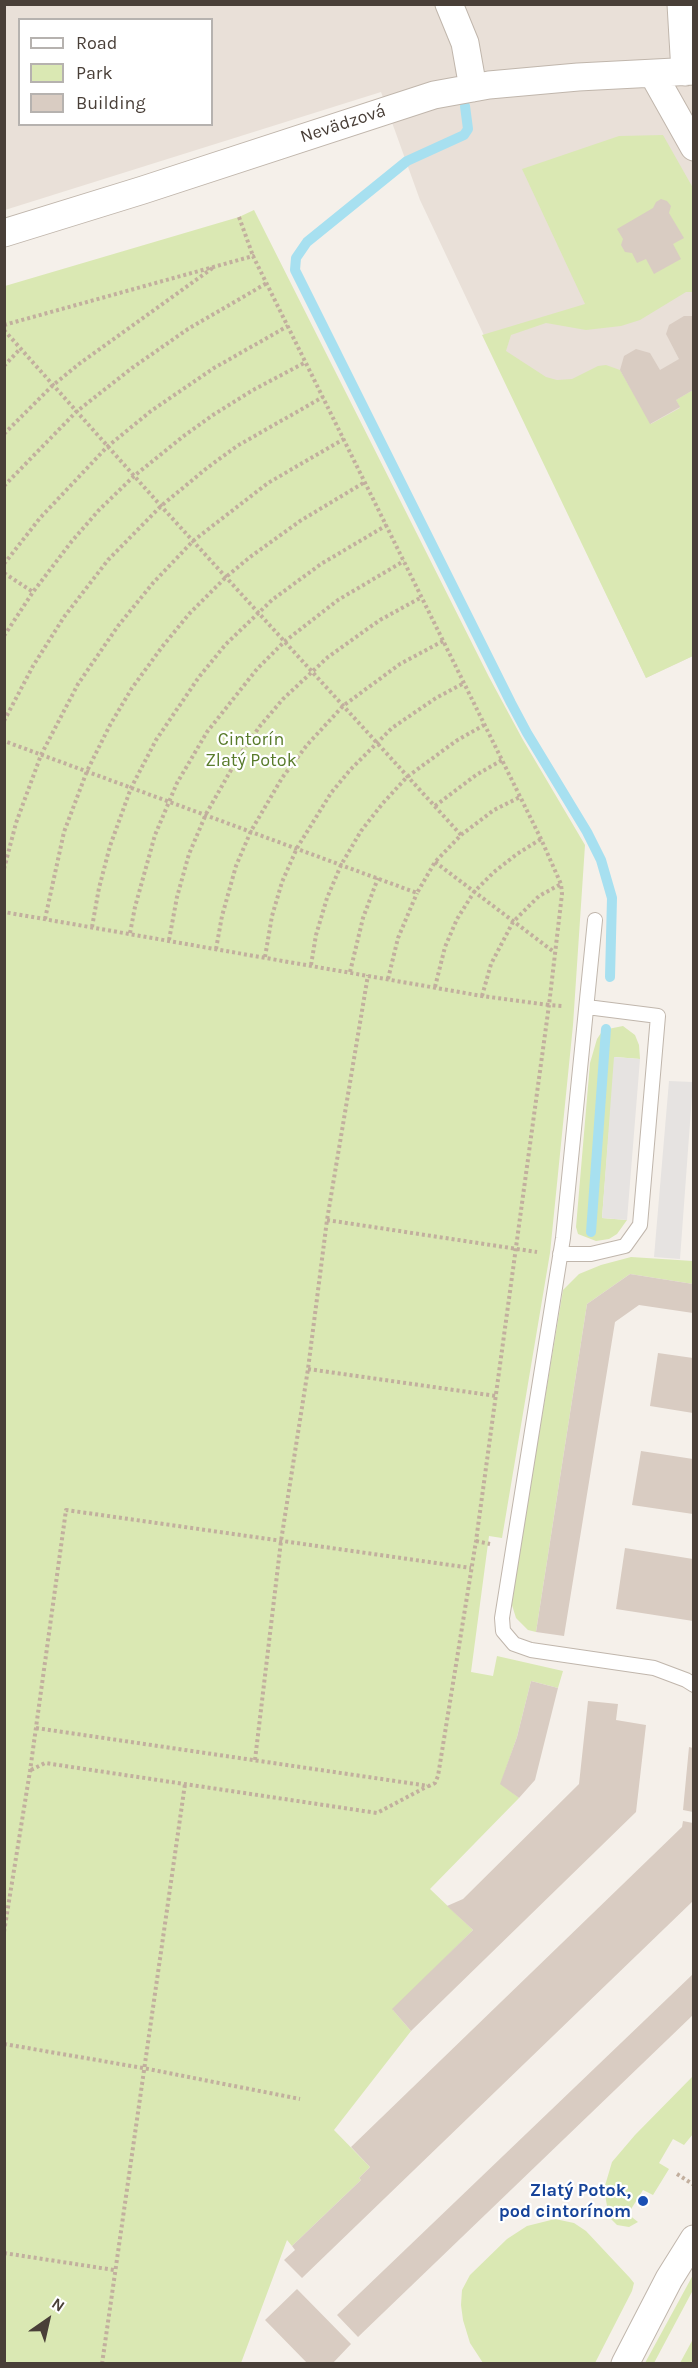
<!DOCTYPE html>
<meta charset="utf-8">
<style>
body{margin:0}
#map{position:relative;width:698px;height:2368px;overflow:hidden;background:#f5f0ea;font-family:Karla,sans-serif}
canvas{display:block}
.frame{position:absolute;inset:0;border:6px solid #493f38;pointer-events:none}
.legend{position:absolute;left:18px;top:18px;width:195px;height:108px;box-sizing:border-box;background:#fff;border:2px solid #b6b2af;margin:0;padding:8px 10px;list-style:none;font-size:18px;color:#493f38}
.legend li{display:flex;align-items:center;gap:12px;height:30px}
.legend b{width:30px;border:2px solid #b6b2af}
.north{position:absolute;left:18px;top:2290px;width:60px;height:60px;-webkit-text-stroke:4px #fff;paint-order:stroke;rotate:34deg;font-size:16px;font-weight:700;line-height:24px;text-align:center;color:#493f38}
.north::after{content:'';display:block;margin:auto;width:21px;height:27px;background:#493f38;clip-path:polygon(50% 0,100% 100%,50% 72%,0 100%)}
</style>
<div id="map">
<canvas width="698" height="2368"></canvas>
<div class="frame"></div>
<ul class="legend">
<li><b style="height:8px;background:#fff"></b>Road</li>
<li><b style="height:16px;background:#dae8b3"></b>Park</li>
<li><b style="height:16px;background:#d9ccc2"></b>Building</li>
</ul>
<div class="north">N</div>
</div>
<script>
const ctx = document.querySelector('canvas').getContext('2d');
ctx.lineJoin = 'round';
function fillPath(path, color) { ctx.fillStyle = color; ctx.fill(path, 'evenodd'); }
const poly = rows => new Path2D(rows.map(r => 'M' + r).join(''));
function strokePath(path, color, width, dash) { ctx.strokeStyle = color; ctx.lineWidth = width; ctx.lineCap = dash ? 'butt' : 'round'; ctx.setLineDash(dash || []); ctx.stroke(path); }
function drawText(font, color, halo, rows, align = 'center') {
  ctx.font = font + ' Karla,sans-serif'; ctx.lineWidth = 4.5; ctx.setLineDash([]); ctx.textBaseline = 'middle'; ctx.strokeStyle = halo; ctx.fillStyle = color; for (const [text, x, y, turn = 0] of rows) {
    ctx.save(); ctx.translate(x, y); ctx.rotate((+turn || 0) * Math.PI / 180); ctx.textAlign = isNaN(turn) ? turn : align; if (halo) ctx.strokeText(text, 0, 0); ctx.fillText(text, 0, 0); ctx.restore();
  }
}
fillPath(poly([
 [5,5,693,5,693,656,646,678,420,200,381,92,5,210],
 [20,20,212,20,212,124,20,124]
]), '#e9e0d8');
fillPath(poly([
 [663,135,693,188,693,292,686,292,640,320,621,326,586,330,546,323,511,335,506,351,546,377,557,380,572,379,598,366,606,365,620,370,651,424,680,408,676,400,693,390,693,656,646,678,482,335,585,304,522,169,619,136],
 [254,210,489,677,523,740,585,845,573,1025,550,1253,502,1538,489,1536,471,1672,493,1676,497,1656,563,1671,558,1688,531,1681,517,1737,501,1783,519,1798,430,1889,473,1930,393,2010,411,2031,334,2130,370,2167,359,2178,361,2180,292,2246,287,2240,241,2363,5,2363,5,286,239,217],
 [623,1026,635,1035,639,1045,640,1059,615,1057,602,1218,627,1220,617,1234,609,1239,596,1241,578,1234,576,1227,590,1063,597,1039,603,1030],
 [631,1257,693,1261,693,1284,630,1274,587,1304,536,1632,528,1630,516,1618,511,1602,563,1290,579,1274,601,1265],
 [693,2076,693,2134,684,2145,673,2139,659,2163,669,2169,653,2195,643,2190,628,2214,638,2222,629,2227,617,2225,609,2217,604,2189,612,2162,635,2135],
 [555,2219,574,2223,586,2231,630,2278,634,2283,632,2291,595,2363,483,2363,470,2343,463,2320,461,2305,462,2290,470,2275,507,2239,527,2226],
 [693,2275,693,2290,654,2363,645,2363],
 [693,2339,693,2363,680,2363]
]), '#dae8b3');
fillPath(poly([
 [614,1057,640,1059,627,1220,602,1218],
 [669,1081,693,1082,680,1259,654,1257]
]), '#e6e3e1');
strokePath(poly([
 [465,106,468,129,464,135,407,161,307,242,296,258,295,270,511,703,527,733,587,832,601,860,612,898,610,977],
 [591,1232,606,1029]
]), '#a7e0f0', 10);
fillPath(poly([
 [661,199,667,201,671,206,669,213,684,238,673,244,681,259,654,274,646,259,637,263,632,253,625,252,621,245,623,239,617,229,653,208,656,202],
 [684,316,693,316,693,390,676,400,680,407,650,424,620,370,624,356,636,349,650,353,660,370,679,359,666,334,669,325],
 [630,1274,693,1284,693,1313,639,1305,615,1322,564,1636,536,1632,587,1304],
 [658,1353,693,1358,693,1413,650,1406],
 [641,1451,693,1459,693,1514,632,1505],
 [625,1548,693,1559,693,1621,616,1609],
 [531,1681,558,1688,535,1780,519,1798,500,1784,517,1737],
 [588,1701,618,1704,616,1720,646,1725,636,1812,411,2031,392,2009,473,1930,447,1906,463,1899,579,1784],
 [689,1747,693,1748,693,1812,683,1810],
 [683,1821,693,1823,693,1901,302,2278,284,2260,295,2250,292,2246,361,2180,359,2178,370,2167,351,2147,682,1827],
 [693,1974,693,2015,358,2337,337,2315],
 [297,2289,351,2344,332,2364,308,2364,265,2320]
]), '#d9ccc2');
const lane = poly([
 [595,920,563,1238,502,1618,503,1631,514,1644,531,1650,654,1668,686,1680,694,1685],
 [560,1254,591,1254,625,1246,640,1225,658,1016,587,1007]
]);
const street = poly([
 [449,4,465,43,473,88],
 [681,4,685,72],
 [653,74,694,147],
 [4,233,143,190,434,95,489,85,578,77,694,71],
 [625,2364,669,2279,694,2239]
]);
strokePath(lane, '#c0b6ac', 16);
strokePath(street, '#c0b6ac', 29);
strokePath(poly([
 [239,217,253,256],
 [4,325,253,256,541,839,561,884,562,894,549,1005,482,996,4,912],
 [4,330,161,506,461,835,435,862,417,893,4,741],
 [4,366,20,349],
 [4,434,52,386,79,364,214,267],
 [4,486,76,412,132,368,188,329,267,283],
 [4,564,40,518,107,447,151,411,214,368,288,326],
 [4,573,33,592],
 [4,636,33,592,72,541,99,510,134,476,185,435,213,415,253,390,306,362],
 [4,721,33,666,64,617,108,560,161,506,207,468,237,446,323,397],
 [435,806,476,775,502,760],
 [461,835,494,810,520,797],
 [435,862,554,952],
 [4,869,16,823,41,755,78,684,118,626,153,583,193,541,268,483,344,439],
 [45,919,64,832,87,771,110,725,132,688,162,647,189,614,226,577,250,557,300,521,365,482],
 [92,927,99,888,110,846,131,788,156,740,199,677,226,644,272,600,321,564,387,525],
 [130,933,135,907,155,835,177,783,207,732,257,669,284,642,338,600,404,561],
 [169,940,177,897,189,854,206,814,239,756,260,726,283,699,328,657,380,620,422,597],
 [216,949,222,916,236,866,251,831,282,778,307,745,343,706,400,664,443,641],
 [265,957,272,916,282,882,297,848,331,793,350,770,392,728,436,698,464,683],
 [311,965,316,935,327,898,341,865,361,831,383,803,407,777,456,741,484,725],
 [350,972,363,918,378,878],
 [388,979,398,938,417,893],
 [435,987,445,947,457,919,474,892,494,872,517,854,541,839],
 [482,996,491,964,513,922,539,896,561,884],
 [327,1220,537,1252],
 [308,1369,496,1396],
 [476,1541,490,1544],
 [36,1728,429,1786,435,1783,438,1776,476,1541,549,1005,562,1006],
 [255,1760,281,1541,308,1369,327,1220,368,975],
 [31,1770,45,1763,377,1813,428,1786],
 [4,1932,30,1771,66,1510,471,1568],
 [4,2044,143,2068,300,2099],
 [677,2174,694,2185],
 [4,2253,114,2270],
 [102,2364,185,1784]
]), '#c2af9e', 4, [3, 3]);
strokePath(lane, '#fff', 14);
strokePath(street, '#fff', 27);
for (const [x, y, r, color] of [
 [643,2201,6,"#1a4fb4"]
]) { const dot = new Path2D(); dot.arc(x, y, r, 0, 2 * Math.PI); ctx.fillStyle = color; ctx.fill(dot); strokePath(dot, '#fff', 2); }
drawText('18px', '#493f38', '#fff', [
 ["Nevädzová",343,124,-18]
]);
drawText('18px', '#587b2b', '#fff', [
 ["Cintorín",251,740],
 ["Zlatý Potok",251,761]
]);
drawText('bold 18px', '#164399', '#fff', [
 ["Zlatý Potok,",631,2191],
 ["pod cintorínom",631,2212]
], 'right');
</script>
